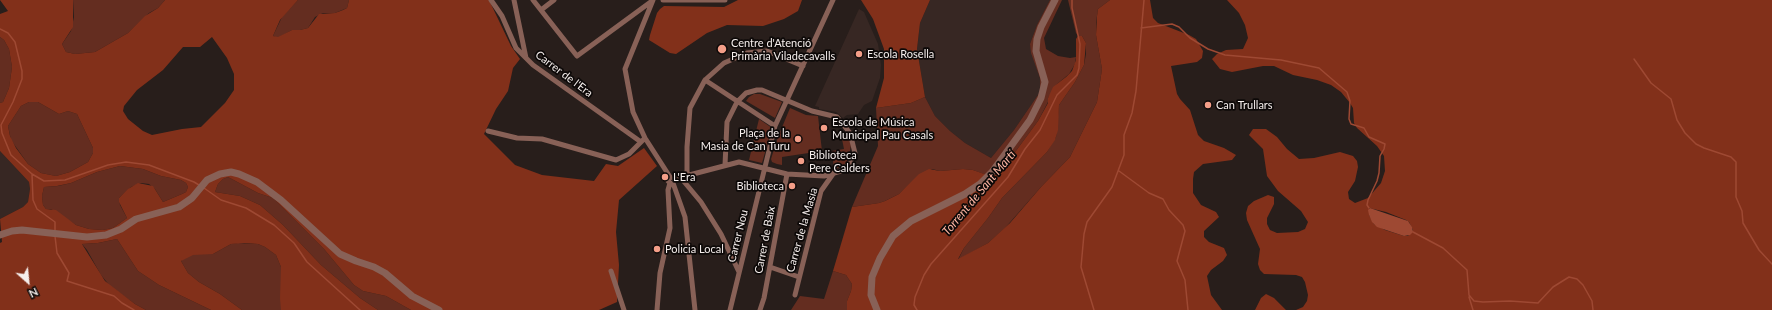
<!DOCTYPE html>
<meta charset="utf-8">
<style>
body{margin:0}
#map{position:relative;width:1772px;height:310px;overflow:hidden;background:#281e1b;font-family:Lato,sans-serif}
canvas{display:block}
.north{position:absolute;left:8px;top:262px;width:40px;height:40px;-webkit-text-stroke:3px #0d0908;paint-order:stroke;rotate:153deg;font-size:11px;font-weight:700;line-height:16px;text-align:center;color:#f5eeec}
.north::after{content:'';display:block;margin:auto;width:14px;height:18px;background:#f5eeec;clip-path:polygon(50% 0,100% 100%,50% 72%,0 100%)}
</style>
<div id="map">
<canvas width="1772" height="310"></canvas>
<div class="north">N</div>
</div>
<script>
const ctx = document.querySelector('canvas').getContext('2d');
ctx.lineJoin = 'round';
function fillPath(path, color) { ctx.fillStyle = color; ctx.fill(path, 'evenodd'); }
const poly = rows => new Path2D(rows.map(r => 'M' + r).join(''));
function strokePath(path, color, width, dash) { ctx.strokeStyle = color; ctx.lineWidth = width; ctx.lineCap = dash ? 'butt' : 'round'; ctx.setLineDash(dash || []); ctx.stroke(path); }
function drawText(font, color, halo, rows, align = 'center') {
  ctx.font = font + ' Lato,sans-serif'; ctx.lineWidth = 3.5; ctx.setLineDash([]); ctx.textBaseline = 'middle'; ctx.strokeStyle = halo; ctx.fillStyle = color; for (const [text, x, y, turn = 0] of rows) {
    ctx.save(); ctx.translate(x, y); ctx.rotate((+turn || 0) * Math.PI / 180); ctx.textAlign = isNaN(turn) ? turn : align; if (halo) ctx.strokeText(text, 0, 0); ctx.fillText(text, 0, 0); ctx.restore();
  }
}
fillPath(poly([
 [930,0,1050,0,1037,25,1030,44,1040,78,1040,92,1014,130,991,158,965,143,950,131,935,116,925,97,917,49,920,23],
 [859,9,864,12,878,44,881,65,880,78,872,101,864,105,858,114,847,115,843,118,836,112,819,109,819,107,815,106],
 [0,151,29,182,30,189,28,202,23,207,0,219]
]), '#372723');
fillPath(poly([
 [73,0,165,0,158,8,149,13,128,33,95,52,75,54,66,52,62,44,71,31,74,17],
 [298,0,349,0,347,8,335,13,323,13,315,17,308,28,300,30,292,30,278,38,273,36,282,17],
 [1050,0,1062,0,1044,38,1046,49,1058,56,1070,58,1076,57,1075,64,1069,74,1057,84,1048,98,1048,102,1038,121,1007,163,992,177,973,170,963,169,940,171,932,169,914,180,899,194,885,201,879,203,852,207,878,146,876,108,911,103,925,97,935,116,950,131,965,143,991,158,1014,130,1040,92,1040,78,1031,53,1030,44,1037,25],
 [1068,0,1110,0,1098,9,1096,23,1096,35,1102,69,1097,102,1070,157,1041,187,1005,228,988,243,958,260,964,248,988,218,1002,198,1047,152,1056,137,1059,105,1075,82,1084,65,1086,54,1086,43,1082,36,1078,36,1076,33],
 [0,37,4,40,9,49,12,67,9,88,3,102,0,103],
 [754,94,760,94,782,102,775,118,746,101,749,97],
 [29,102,38,102,59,114,68,111,77,114,93,148,93,153,88,162,70,172,56,176,41,173,28,164,11,140,8,126,21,106],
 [790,108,806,115,818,116,822,151,782,157,782,165,777,164,772,162,771,159,778,137],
 [759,119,772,128,762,163,749,160],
 [842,139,849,139,851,144,849,158,845,164,834,170,832,151,844,149],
 [120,166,143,169,161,176,181,180,186,183,188,187,186,192,182,194,163,202,155,189,149,184,141,183,131,187,119,198,120,205,127,218,113,228,103,230,89,229,76,225,51,209,46,209,43,205,42,196,44,187,58,186,71,183,97,172],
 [228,177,258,193,273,198,324,249,354,285,363,291,386,296,411,310,378,310,360,298,321,265,283,225,260,205,240,196,215,192,218,184,223,179],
 [117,239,138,271,159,285,211,310,146,310,135,304,110,286,101,275,87,250,82,244,98,243],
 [238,243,258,244,265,247,276,255,281,267,281,310,242,310,220,294,199,282,188,273,181,261,186,256,193,254,213,254,231,244],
 [833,271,846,275,852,284,851,291,847,301,847,310,791,310,800,296,824,299]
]), '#642d20');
fillPath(poly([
 [0,0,73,0,73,27,62,44,66,52,75,54,95,52,128,33,145,16,158,8,165,0,298,0,280,20,273,36,278,37,292,30,300,30,308,28,319,14,335,13,343,10,347,8,349,0,489,0,511,46,520,59,513,68,508,91,496,109,484,134,515,165,542,175,594,181,606,164,618,166,644,148,657,166,619,200,616,232,619,265,617,302,599,310,411,310,386,296,363,291,354,285,324,249,273,198,258,193,228,177,223,179,218,184,215,192,240,196,260,205,283,225,321,265,360,298,378,310,281,310,280,298,281,267,276,255,265,247,258,244,244,243,231,244,213,254,193,255,181,261,188,273,199,282,220,294,242,310,211,310,159,285,138,271,117,239,98,243,82,244,105,281,135,304,146,310,0,310,0,243,2,242,0,219,23,207,28,202,30,189,29,182,0,151,0,103,3,102,9,88,12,67,9,49,4,40,0,37,0,14,8,11],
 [212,37,227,58,234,74,234,90,225,103,201,127,182,129,152,135,143,131,128,119,123,111,124,106,137,90,163,70,183,47,200,47],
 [29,102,38,102,59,114,68,111,77,114,93,148,93,153,88,162,70,172,56,176,41,173,28,164,16,148,10,136,8,126,21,106],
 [120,166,143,169,161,176,181,180,186,183,188,187,186,192,182,194,163,202,153,186,138,183,128,189,119,198,119,202,127,218,113,228,103,230,89,229,76,225,56,210,46,209,43,205,42,196,44,187,57,186,71,183,97,172],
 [738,0,802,0,798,11,784,19,763,26,727,25,707,33,676,54,670,53,649,40,650,35,657,13,660,9,664,6,724,7],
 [861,0,930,0,920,23,917,49,925,97,911,103,876,108,884,78,884,49,873,19],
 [1110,0,1150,0,1153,18,1158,23,1189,35,1196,39,1203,51,1202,58,1197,62,1171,66,1177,94,1180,99,1190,110,1198,135,1204,141,1224,148,1236,155,1232,160,1203,164,1194,172,1193,179,1193,193,1201,205,1216,212,1219,217,1204,231,1204,237,1209,242,1224,248,1227,255,1223,261,1211,270,1207,276,1211,295,1222,310,847,310,847,301,851,291,852,284,846,275,833,271,852,207,879,203,885,201,899,194,919,174,929,169,940,171,963,169,973,170,993,177,1007,163,1038,121,1048,103,1048,98,1053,87,1066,77,1072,71,1076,60,1076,39,1078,36,1082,36,1086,43,1084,65,1075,82,1059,105,1058,130,1055,140,1047,152,1002,198,988,218,964,248,958,259,988,243,1010,223,1041,187,1070,157,1097,102,1102,69,1096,35,1097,16,1098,9],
 [1227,0,1772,0,1772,310,1296,310,1303,307,1307,301,1308,295,1305,282,1302,277,1296,275,1264,274,1260,270,1258,264,1260,249,1247,220,1246,213,1248,206,1254,201,1268,195,1274,197,1274,204,1267,218,1267,224,1270,230,1277,233,1298,232,1305,229,1308,222,1301,211,1278,191,1267,176,1263,149,1249,135,1253,129,1266,129,1277,137,1287,149,1299,159,1314,158,1340,152,1353,156,1357,161,1358,167,1355,181,1348,192,1349,199,1355,203,1368,198,1381,183,1385,171,1384,156,1377,146,1357,128,1354,123,1353,108,1350,103,1341,92,1331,85,1317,80,1293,75,1274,66,1263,66,1232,72,1220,69,1212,59,1217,54,1226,50,1243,49,1248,38,1245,25,1239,13],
 [1369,208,1386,212,1406,220,1409,222,1413,230,1408,236,1404,236,1385,230,1374,224,1369,215],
 [1266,294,1274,298,1286,310,1255,310,1261,298]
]), '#82301a');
fillPath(poly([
 [1370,208,1408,221,1412,227,1413,232,1410,235,1404,236,1377,227,1372,222,1369,215,1368,210]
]), '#9e4933');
strokePath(poly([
 [1141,28,1172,24,1179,27,1190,38,1208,49,1225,55,1281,60,1319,68,1347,92,1350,101,1349,119,1351,124,1364,128,1369,137,1385,144,1384,149,1380,156,1379,173,1377,181,1368,200,1367,205,1369,208],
 [0,29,8,33,15,42,22,71,22,79,13,102,1,125,2,133,11,155,32,174,44,181,65,180,108,165,126,162,149,165,194,182,199,185],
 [1634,59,1651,83,1671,99,1677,120,1685,133,1696,144,1704,148,1731,157,1736,162,1736,197,1742,211,1743,223,1759,250,1772,264],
 [1119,171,1149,193,1163,199,1169,210,1183,225,1185,231,1177,261,1185,280,1188,310],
 [32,174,33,200,37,209,55,222,55,230],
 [204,188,221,200,246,208,274,225,294,243,307,262,360,310],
 [1413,232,1443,248,1467,270,1469,295,1474,301,1483,302,1510,301,1538,303,1553,287,1569,277,1577,279,1583,285,1592,301,1593,310],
 [55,236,57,253,69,273,67,281,114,296,122,303,134,310],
 [1469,297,1473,310],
 [917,310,914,305,915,297,924,275,931,264,1008,177,1025,149,1040,130,1057,95,1077,75,1079,68,1080,44,1072,8,1072,0],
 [1094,310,1081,267,1084,234,1087,222,1112,187,1124,155,1124,135,1132,113,1136,91,1144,0]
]), '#9e4933', 1.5);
strokePath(poly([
 [491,0,502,16,516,48,533,65,641,142,645,138],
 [514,0,526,58],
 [533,0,577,56,652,1],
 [653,0,625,69,633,112,645,138,670,177],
 [663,0,725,0],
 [541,10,554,0],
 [705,80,775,126],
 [488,131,517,138,542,139,616,160,629,154,641,142],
 [687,176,687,147,690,108,705,80,724,63,747,53,767,51,803,66],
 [681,178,701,202,721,234,739,272],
 [674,179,739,162,787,174,824,176,841,171,849,164,855,153,850,133,837,117,812,111,762,90,757,90,746,93,737,102,727,122,725,165],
 [673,183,685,217,695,310],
 [770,267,799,277],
 [611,271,624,310],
 [795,295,821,191,833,174],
 [657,310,660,273,670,228,668,190,670,183,668,181,670,177],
 [730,310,775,126,833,0],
 [760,310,764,298,787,174]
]), '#886157', 5);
strokePath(poly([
 [0,235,12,231,22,230,87,237,106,235,121,229,136,219,179,207,192,198,207,180,220,174,231,172,239,174,257,182,281,200,340,254,356,261,374,267,385,273,412,296,439,310],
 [877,310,871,295,872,277,880,258,893,236,911,221,965,194,980,184,992,172,1030,120,1041,98,1045,82,1036,51,1037,39,1041,27,1055,0]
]), '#886157', 7);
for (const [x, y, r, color] of [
 [722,49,5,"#f49e88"],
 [859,54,4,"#f49e88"],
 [1208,105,4,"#f49e88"],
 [824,128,4,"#f49e88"],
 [798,139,4,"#f49e88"],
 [801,161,4,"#f49e88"],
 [665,177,4,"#f49e88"],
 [792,186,4,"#f49e88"],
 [657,249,4,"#f49e88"]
]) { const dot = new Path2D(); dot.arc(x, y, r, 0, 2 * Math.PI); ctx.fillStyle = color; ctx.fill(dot); strokePath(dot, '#0d0908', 1.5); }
drawText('11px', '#f5eeec', '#0d0908', [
 ["Centre d'Atenció",731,43],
 ["Primària Viladecavalls",731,56],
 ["Escola Rosella",867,54],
 ["Can Trullars",1216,105],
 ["Escola de Música",832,122],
 ["Municipal Pau Casals",832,135],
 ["Plaça de la",790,133,"right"],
 ["Masia de Can Turu",790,146,"right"],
 ["Biblioteca",809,155],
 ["Pere Calders",809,168],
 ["L'Era",673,177],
 ["Biblioteca",784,186,"right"],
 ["Policia Local",665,249]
], 'left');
drawText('11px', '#f5eeec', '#0d0908', [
 ["Carrer de l'Era",564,74,37],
 ["Carrer de la Masia",802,230,-74],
 ["Carrer Nou",738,236,-76],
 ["Carrer de Baix",765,240,-79]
]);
drawText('italic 12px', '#ffb6a3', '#0d0908', [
 ["Torrent de Sant Martí",979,193,-50]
]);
</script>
